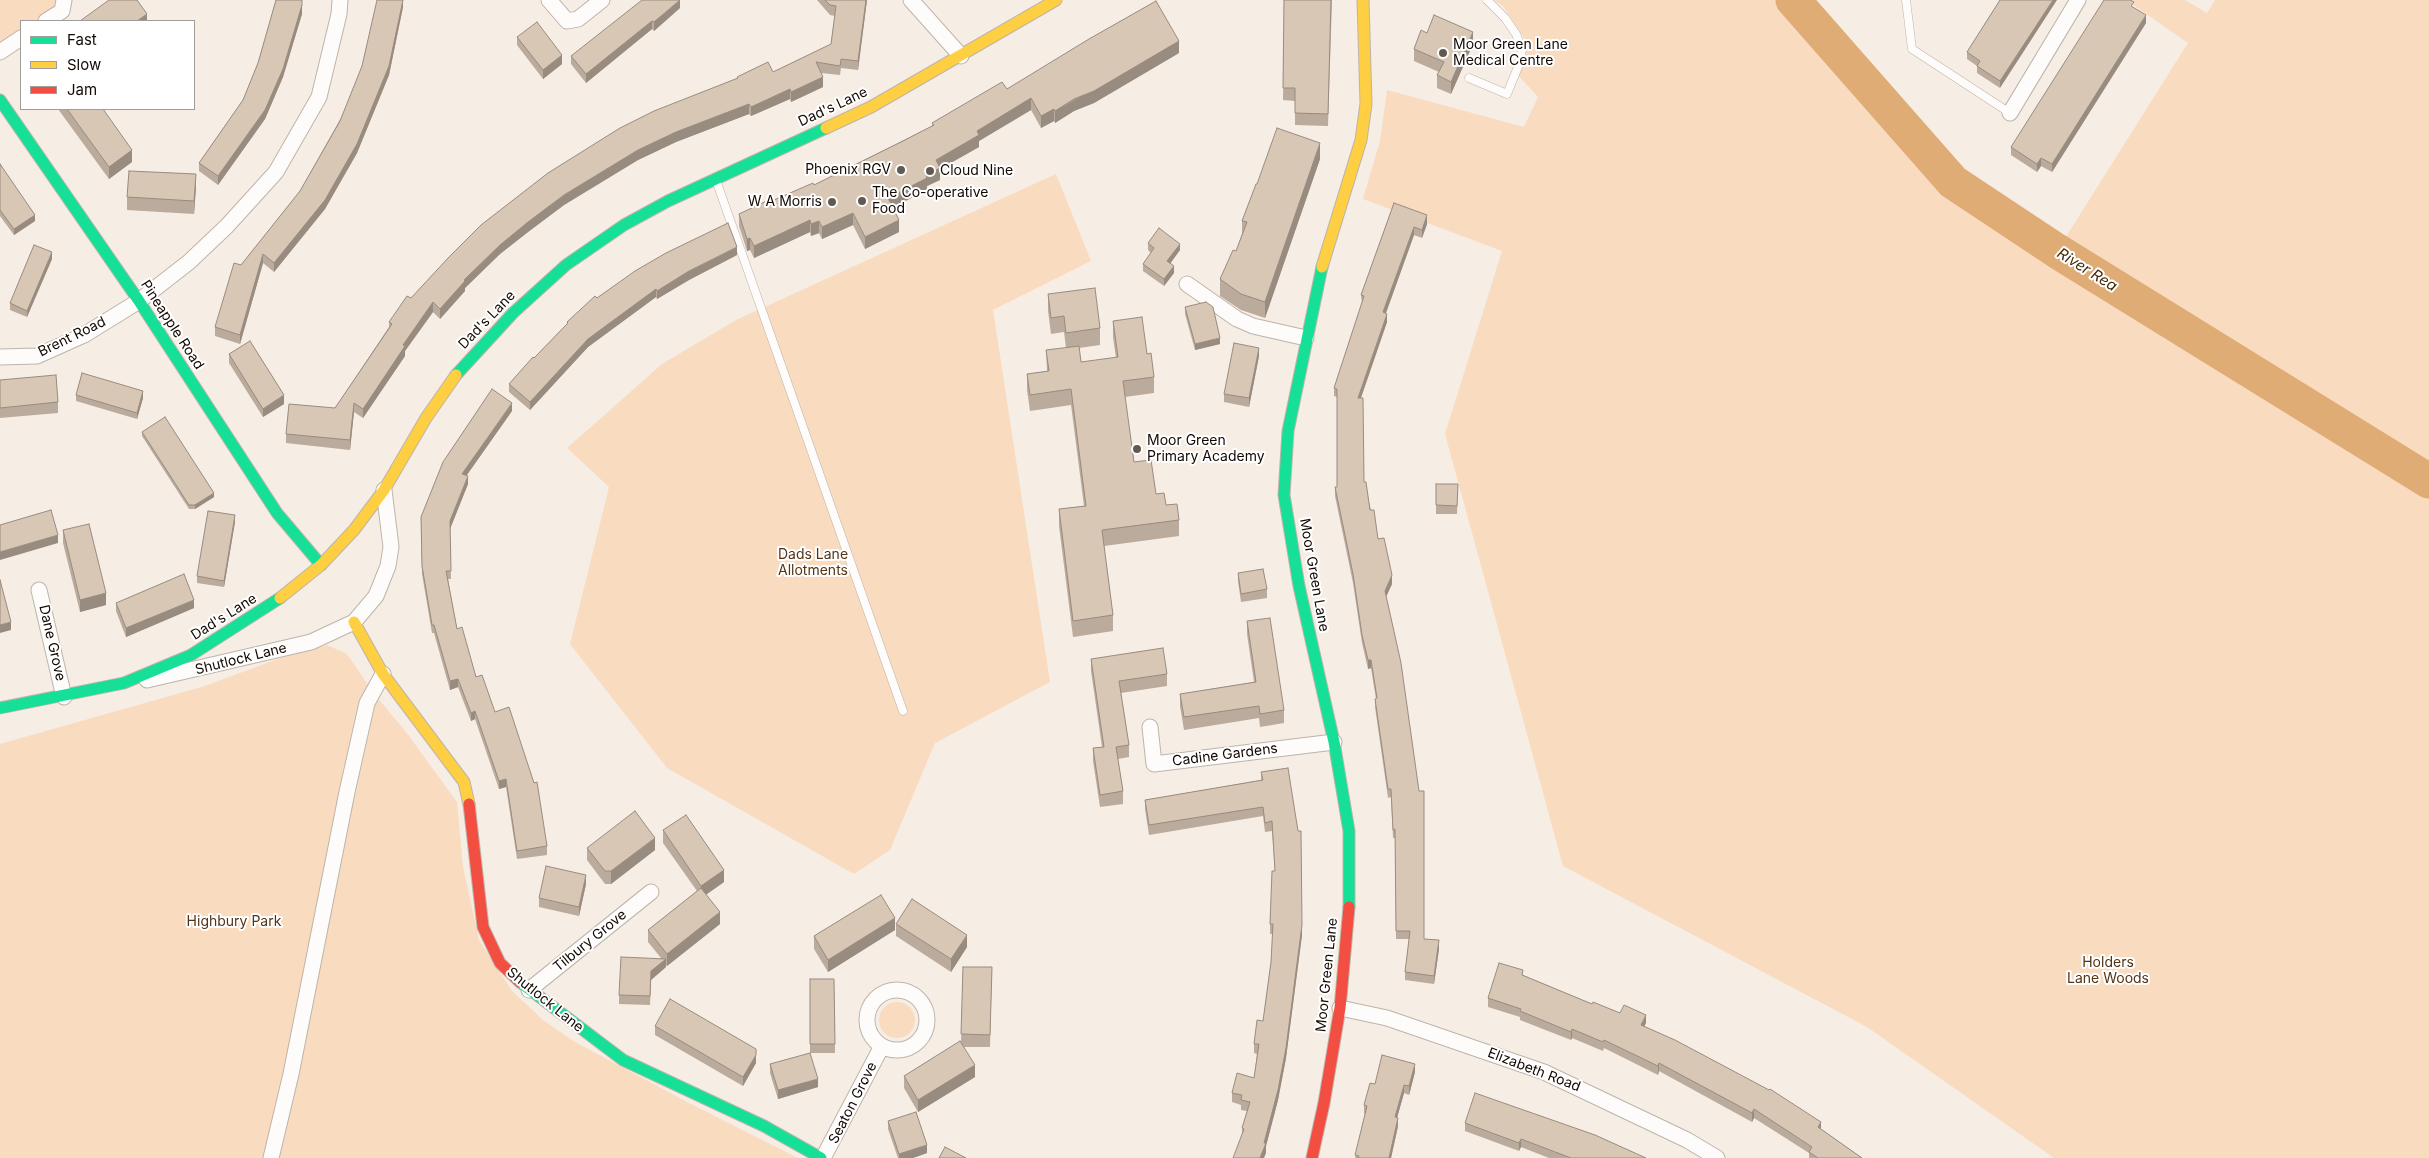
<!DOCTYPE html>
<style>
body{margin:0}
#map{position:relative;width:2429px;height:1158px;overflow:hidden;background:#f6ede4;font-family:Inter,sans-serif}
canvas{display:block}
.legend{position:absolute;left:20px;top:20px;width:175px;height:90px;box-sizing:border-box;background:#fff;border:1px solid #a19d9a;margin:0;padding:6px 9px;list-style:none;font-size:15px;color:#130903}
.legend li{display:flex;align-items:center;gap:10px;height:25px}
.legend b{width:25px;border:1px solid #a19d9a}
</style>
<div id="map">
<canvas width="2429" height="1158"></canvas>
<ul class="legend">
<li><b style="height:6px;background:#16e098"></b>Fast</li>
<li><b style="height:6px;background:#ffcf43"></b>Slow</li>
<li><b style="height:6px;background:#f24e42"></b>Jam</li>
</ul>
</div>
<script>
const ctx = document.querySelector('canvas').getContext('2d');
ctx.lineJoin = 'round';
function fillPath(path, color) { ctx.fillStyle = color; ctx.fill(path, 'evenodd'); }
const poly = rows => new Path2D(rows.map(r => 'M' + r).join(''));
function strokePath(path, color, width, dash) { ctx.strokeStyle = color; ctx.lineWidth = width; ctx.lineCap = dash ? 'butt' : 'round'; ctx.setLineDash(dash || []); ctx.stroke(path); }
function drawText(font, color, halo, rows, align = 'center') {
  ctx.font = font + ' Inter,sans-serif'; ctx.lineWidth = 4; ctx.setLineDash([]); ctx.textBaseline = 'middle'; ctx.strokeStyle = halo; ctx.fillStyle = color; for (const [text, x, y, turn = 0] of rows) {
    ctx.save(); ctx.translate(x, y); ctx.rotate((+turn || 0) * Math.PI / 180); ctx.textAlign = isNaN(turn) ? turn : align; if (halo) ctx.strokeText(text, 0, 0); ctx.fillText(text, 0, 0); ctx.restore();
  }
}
fillPath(poly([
 [0,0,59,0,56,10,39,21,21,21,21,33,0,48],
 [1494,0,1793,0,1953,182,2057,251,2188,43,2126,0,2185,0,2207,13,2215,0,2429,0,2429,1158,2054,1158,1867,1027,1563,866,1445,434,1502,251,1363,199,1380,141,1387,90,1524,127,1538,97,1518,75,1528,44,1503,6],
 [1056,174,1091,261,993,310,1050,682,935,743,890,850,854,874,667,768,570,644,609,487,567,448,662,364,736,320],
 [327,645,347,654,375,695,406,732,457,802,463,867,479,940,512,991,543,1020,575,1042,689,1103,798,1158,0,1158,0,744,205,686,291,654],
 '879 1020a18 18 0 1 1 36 0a18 18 0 1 1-36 0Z'
]), '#f9dbc0');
strokePath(poly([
 [1793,0,1953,182,2057,251,2429,481]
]), '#e0ac76', 35);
const lane = poly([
 [1906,0,1912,49,2010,113],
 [1469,78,1507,94,1520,62,1522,49,1516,34,1505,18,1487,0],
 [716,180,903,711]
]);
const street = poly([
 [549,0,567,21,578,19,602,0],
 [911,0,961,56],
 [46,21,62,11,64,0],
 [0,52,21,38],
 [2010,113,2078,0],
 [1187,284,1237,319,1253,326,1306,338],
 [0,357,37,356,84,335,139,301,189,262,227,226,276,172,319,97,339,14,340,0],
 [39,590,64,697],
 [147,680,311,642,354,622,376,596,388,566,391,547,384,490],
 [1150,727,1154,764,1334,742],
 '867 1020a30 30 0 1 1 60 0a30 30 0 1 1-60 0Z',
 [529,990,651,892],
 [1340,1008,1387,1018,1544,1072,1687,1140,1717,1158],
 [271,1158,291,1074,347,792,367,703,383,674],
 [823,1158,882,1046]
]);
const fast = poly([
 [0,100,139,301,277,513,321,565],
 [1322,267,1288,431,1284,495,1299,586,1334,742,1349,831,1349,907],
 [456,375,513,313,566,265,624,225,668,201,826,128],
 [0,708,124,683,191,655,280,598],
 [520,982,623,1060,764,1126,821,1158]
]);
const slow = poly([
 [826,128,871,107,1056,0],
 [1322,267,1361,140,1366,104,1363,0],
 [280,598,321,565,354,530,384,490,426,418,456,375],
 [354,622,383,674,464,782,469,804]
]);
const jam = poly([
 [469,804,483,927,500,963,520,982],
 [1312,1158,1324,1103,1340,1008,1349,907]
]);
strokePath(lane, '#bdb4ab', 9);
strokePath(street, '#bdb4ab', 17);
strokePath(fast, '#bdb4ab', 13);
strokePath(slow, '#bdb4ab', 13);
strokePath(jam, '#bdb4ab', 13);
strokePath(lane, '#fefcfb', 8);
strokePath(street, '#fefcfb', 15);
strokePath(fast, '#16e098', 11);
strokePath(slow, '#ffcf43', 11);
strokePath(jam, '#f24e42', 11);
fillPath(poly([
 [276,0,302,0,302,14,283,77,265,119,218,185,199,171,199,163,243,100,258,63],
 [817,0,867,0,858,70,841,68,840,75,821,73,823,87,791,102,790,99,751,116,749,114,676,142,638,160,564,205,528,232,500,254,465,288,465,291,440,319,433,312,405,351,405,356,363,418,354,412,350,450,286,443,286,434,335,408,389,327,389,322,411,298,737,79,737,77,773,72,831,44,835,16,830,15],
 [1284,0,1332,0,1328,126,1295,125,1295,101,1283,100],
 [2000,0,2000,88,1977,73,1977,66,1967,59,1967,52],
 [403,7,389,75,357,153,325,209,274,272,263,263,240,344,215,336,215,327,241,265,300,191],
 [680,8,654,31,652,29,586,83,571,64,571,56],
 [2134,8,2146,23,2052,172,2041,166,2037,172,2011,155,2011,147],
 [1427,33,1473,44,1451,94,1437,88,1437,75,1439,72,1414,61,1414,49],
 [517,37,562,64,543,79,517,45],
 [1179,53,1094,103,1074,111,1055,123,1054,121,1041,128,1031,110,979,141,979,147,940,169,940,180,927,186,927,190,893,207,899,232,865,249,853,225,822,239,819,233,811,236,810,232,754,258,750,250,747,251,739,226,739,214,814,185,932,126,932,123,1007,89],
 [58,109,103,109,132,162,109,179],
 [1320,159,1265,318,1241,310,1220,296,1220,279,1236,251,1242,234,1242,221,1257,184],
 [0,164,35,221,14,235,0,216],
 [196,187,194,214,127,210,127,197],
 [1394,203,1427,224,1422,238,1414,235,1386,313,1387,322,1361,398,1364,482,1378,539,1392,584,1386,597,1424,939,1439,949,1434,984,1405,980,1405,972,1409,939,1396,939,1395,838,1393,838,1391,797,1388,798,1375,707,1376,699,1371,668,1368,669,1362,643,1353,583,1335,496,1335,487,1337,487,1337,397,1334,396,1334,388,1362,303,1361,295],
 [1148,243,1180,250,1170,263,1174,273,1164,286,1143,271,1143,264,1151,253,1148,250],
 [737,255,689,280,657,299,656,297,588,347,530,410,509,392,509,384,567,324,567,322,597,298],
 [52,259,27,317,10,310,10,303],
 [1048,294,1100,328,1100,345,1079,348,1081,362,1116,358,1113,337,1113,321,1147,354,1154,377,1154,393,1125,397,1134,462,1156,494,1179,520,1179,536,1104,546,1113,615,1113,631,1073,637,1059,526,1059,509,1084,506,1071,405,1030,411,1027,390,1027,374,1047,371,1046,350,1066,348,1064,332,1051,334,1048,311],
 [1185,307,1220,344,1195,350,1185,314],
 [229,354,284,404,263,417,229,363],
 [1259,356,1249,407,1224,402,1224,394],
 [0,380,58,402,58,413,0,418],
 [76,395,143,398,137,419,76,401],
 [512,411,466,476,468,484,450,529,451,579,448,579,457,629,476,677,495,712,547,846,547,855,517,859,506,787,499,789,475,719,471,721,458,687,450,690,434,633,432,633,422,574,421,517],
 [142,432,214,497,195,509,189,509,142,436],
 [1436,484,1458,484,1457,514,1436,514],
 [235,522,224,587,197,583,197,576],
 [63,530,106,605,80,612,63,543],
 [1238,573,1267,589,1267,598,1241,602,1238,581],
 [116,603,194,608,126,637,116,611],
 [1247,621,1284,710,1284,723,1260,727,1259,718,1184,730,1180,706,1180,694,1254,682,1247,634],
 [1091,659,1167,674,1167,686,1121,693,1129,745,1129,757,1118,759,1123,791,1123,804,1100,807,1093,761,1093,748,1102,747,1091,671],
 [1261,772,1302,935,1286,1058,1278,1100,1266,1146,1266,1153,1242,1134,1242,1128,1247,1111,1241,1110,1241,1105,1232,1102,1232,1093,1254,1078,1257,1054,1254,1053,1254,1044,1263,1021,1271,962,1273,934,1270,934,1270,924,1275,871,1272,831,1265,832,1263,816,1149,835,1145,809,1145,800,1261,780],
 [663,830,724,882,706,895,720,924,667,966,666,965,666,967,651,980,650,1005,619,1004,619,995,661,958,648,942,648,930,697,891,663,843],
 [587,848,655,850,611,884,605,884,587,860],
 [586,884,579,916,539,907,539,898],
 [896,924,967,947,951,972,896,936],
 [895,930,828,972,814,949,814,936],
 [963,967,992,967,990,1047,964,1047,975,1077,918,1112,904,1088,904,1076,961,1043],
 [1523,975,1592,1004,1646,1023,1644,1026,1821,1129,1862,1158,1809,1158,1809,1153,1754,1118,1752,1122,1659,1071,1658,1075,1604,1048,1603,1051,1572,1038,1571,1040,1520,1020,1520,1017,1488,1007,1488,998],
 [810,979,834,979,835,1053,810,1053],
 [655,1026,756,1063,743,1086,655,1035],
 [770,1064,818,1087,778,1099,770,1073],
 [1415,1072,1409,1095,1404,1093,1397,1118,1398,1126,1391,1158,1355,1158,1365,1114,1364,1113,1364,1105],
 [888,1121,927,1153,913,1158,898,1158,888,1129],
 [1465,1123,1646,1158,1549,1158,1521,1147,1519,1151,1465,1131]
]), '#bbab9c');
fillPath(poly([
 [302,0,302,14,283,77,265,119,218,185,218,176],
 [403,0,403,7,389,75,357,153,325,209,274,272,274,263],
 [680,0,680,8,654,31,654,22],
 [866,0,867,0,858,70,858,61],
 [2053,0,2057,0,2000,88,2000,81],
 [147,14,147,21,137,21],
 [2146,15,2146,23,2052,172,2052,164],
 [652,21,652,29,586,83,586,74],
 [1473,32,1473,44,1451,94,1451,82],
 [1179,41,1179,53,1094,103,1074,111,1055,123,1055,111],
 [562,55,562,64,543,79,543,70],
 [823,77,823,87,791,102,791,92],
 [790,89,790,99,751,116,751,107],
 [1031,98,1031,110,979,141,979,147,940,169,940,180,927,186,927,190,888,210,888,198,926,175,936,160,977,131],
 [749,104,749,114,676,142,638,160,564,205,528,232,500,254,465,288,465,291,440,319,440,309,464,280,500,245,528,222,564,195,638,150,676,132],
 [1054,109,1054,121,1041,128,1041,116],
 [1320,143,1320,159,1265,318,1265,302],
 [132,150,132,162,109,179,109,167],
 [2041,158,2041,166,2037,172,2037,164],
 [196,174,196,187,194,214,194,201],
 [853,213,853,225,822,239,822,227],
 [35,215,35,221,14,235,14,229],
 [1427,215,1427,224,1422,238,1422,230],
 [810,220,810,232,754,258,754,246],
 [899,220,899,232,865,249,865,237],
 [819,221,819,233,811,236,811,224],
 [1414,227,1414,235,1383,321,1383,312],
 [750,238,750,250,747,251,747,239],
 [1180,244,1180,250,1167,268,1167,261],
 [737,247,737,255,689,280,657,299,657,291,689,271],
 [52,252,52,259,27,317,27,311],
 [263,254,263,263,240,344,240,335],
 [1174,266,1174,273,1164,286,1164,279],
 [656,289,656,297,588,347,530,410,530,402,588,339],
 [433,302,433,312,405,351,405,356,363,418,363,409,403,345],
 [1387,314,1387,322,1358,406,1358,398],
 [1220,338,1220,344,1195,350,1195,344],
 [1259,348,1259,356,1249,407,1249,398],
 [143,391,143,398,137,419,137,413],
 [284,395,284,404,263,417,263,409],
 [354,403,354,412,350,450,350,440],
 [512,403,512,411,462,482,462,474],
 [468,476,468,484,450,529,450,521],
 [214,493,214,497,195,509,195,505],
 [235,515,235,522,224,587,224,581],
 [58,535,58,543,0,560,0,552],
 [1392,575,1392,584,1385,599,1385,591],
 [106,593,106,605,80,612,80,600],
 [194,600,194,608,126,637,126,628],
 [11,622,11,630,0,633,0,625],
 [1368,660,1371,660,1371,668,1368,669],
 [458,679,458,687,450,690,450,681],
 [475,711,475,719,471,721,471,713],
 [506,779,506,787,499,789,499,781],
 [655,838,655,850,611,884,611,871],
 [724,870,724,882,701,898,701,886],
 [586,875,586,884,579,916,579,907],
 [720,912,720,924,667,966,667,954],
 [895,918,895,930,828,972,828,960],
 [1302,925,1302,935,1286,1058,1278,1100,1266,1146,1266,1153,1264,1158,1260,1158],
 [967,935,967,947,951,972,951,959],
 [1439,940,1439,949,1434,984,1434,976],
 [666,959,666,967,651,980,650,1005,651,971],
 [1646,1015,1646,1023,1641,1033,1641,1025],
 [1572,1029,1572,1038,1571,1040,1571,1032],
 [756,1055,756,1063,743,1086,743,1077],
 [1659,1063,1659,1071,1658,1075,1658,1066],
 [1415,1064,1415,1072,1409,1095,1409,1086],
 [975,1065,975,1077,918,1112,918,1100],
 [818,1079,818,1087,778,1099,778,1090],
 [1404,1085,1404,1093,1395,1125,1395,1117],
 [1754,1109,1754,1118,1752,1122,1752,1113],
 [1398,1118,1398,1126,1391,1158,1389,1158],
 [1821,1122,1821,1130,1818,1127],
 [1521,1139,1521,1147,1519,1151,1519,1143],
 [927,1145,927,1153,913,1158,899,1158,899,1154]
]), '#988b7f');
const building = poly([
 [109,0,137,0,147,14,137,21,80,21,109,0],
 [276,0,302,0,302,5,283,69,265,110,218,176,199,163,243,100,258,63,276,0],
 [377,0,403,0,389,66,357,144,325,200,274,263,263,254,240,335,215,327,234,263,241,265,300,191,340,121,362,66,377,0],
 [642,0,680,0,654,22,652,21,586,74,571,56,642,0],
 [825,0,866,0,858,61,841,59,840,66,816,62,823,77,791,92,790,89,751,107,749,104,676,132,638,150,564,195,528,222,500,245,464,280,465,281,440,309,433,302,403,345,405,346,363,409,354,403,350,440,286,434,289,404,335,408,392,324,389,322,407,296,411,298,449,257,481,225,548,173,620,128,654,111,738,78,737,77,768,62,773,72,831,44,836,6,830,5,825,0],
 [1284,0,1331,0,1328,114,1295,113,1295,88,1283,88,1284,0],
 [2000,0,2053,0,2000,81,1977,66,1980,61,1967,52,2000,0],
 [2104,0,2130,0,2134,2,2131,6,2146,15,2052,164,2041,158,2037,164,2011,147,2104,0],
 [1156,1,1179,41,1094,91,1074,99,1055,111,1054,109,1041,116,1031,98,977,131,979,135,936,160,940,168,926,175,927,178,888,198,899,220,865,237,853,213,822,227,819,221,811,224,810,220,754,246,750,238,747,239,739,214,773,198,774,200,813,183,814,185,903,141,934,125,932,123,1002,82,1007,89,1089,39,1156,1],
 [1434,15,1473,32,1451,82,1437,75,1444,62,1414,49,1421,30,1427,33,1434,15],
 [537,22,562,55,543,70,517,37,537,22],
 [67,109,103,109,132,150,109,167,67,109],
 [1277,128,1320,143,1265,302,1241,294,1220,279,1233,250,1236,251,1247,222,1242,221,1256,184,1257,184,1277,128],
 [0,164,35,215,14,229,0,210,0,164],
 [129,171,196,174,194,201,127,197,129,171],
 [1394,203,1427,215,1422,230,1414,227,1383,312,1387,314,1358,398,1363,398,1364,482,1366,482,1370,510,1374,510,1378,539,1384,538,1392,575,1385,591,1401,663,1419,791,1424,791,1424,939,1439,940,1434,976,1405,972,1410,931,1396,931,1395,829,1393,830,1391,789,1388,789,1375,699,1377,698,1371,660,1368,660,1362,635,1353,574,1335,487,1337,487,1337,389,1334,388,1364,296,1361,295,1394,203],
 [728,223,737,247,689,271,657,291,656,289,588,339,530,402,509,384,533,357,534,358,568,323,567,322,595,296,597,298,635,271,666,253,728,223],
 [1159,228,1180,244,1167,261,1174,266,1164,279,1143,264,1154,248,1148,243,1159,228],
 [34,245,52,252,27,311,10,303,34,245],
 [1095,288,1100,328,1066,333,1064,316,1051,318,1048,294,1095,288],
 [1206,302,1213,307,1220,338,1195,344,1185,307,1206,302],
 [1142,317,1147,354,1151,353,1154,377,1123,381,1134,462,1151,460,1156,494,1164,493,1166,505,1177,504,1179,520,1102,530,1113,615,1073,621,1059,509,1086,506,1071,389,1030,395,1027,374,1049,371,1046,350,1079,346,1081,362,1118,357,1113,321,1142,317],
 [250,341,284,395,263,409,229,354,250,341],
 [1234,343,1259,348,1249,398,1224,394,1234,343],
 [82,373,143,391,137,413,76,395,82,373],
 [56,375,58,402,0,408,0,380,56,375],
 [492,389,512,403,462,474,468,476,450,521,451,571,446,571,457,629,462,627,476,677,482,675,495,712,509,707,534,783,537,782,547,846,517,851,506,779,499,781,475,711,471,713,458,679,450,681,434,625,432,625,422,566,421,517,443,462,492,389],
 [165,417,214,493,195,505,189,505,142,432,165,417],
 [1436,484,1458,484,1457,506,1436,505,1436,484],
 [51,510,58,535,0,552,0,525,51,510],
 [208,511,235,515,224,581,197,576,208,511],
 [89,524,106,593,80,600,63,530,89,524],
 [1263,569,1267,589,1241,594,1238,573,1263,569],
 [184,574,194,600,126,628,116,603,184,574],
 [0,580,11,622,0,625,0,580],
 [1270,618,1284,710,1260,714,1259,706,1184,717,1180,694,1256,682,1247,621,1270,618],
 [1163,648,1167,674,1119,681,1129,745,1116,747,1123,791,1100,795,1093,748,1104,747,1091,659,1163,648],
 [1288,768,1298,831,1301,831,1302,925,1286,1048,1278,1090,1264,1143,1266,1143,1260,1158,1233,1158,1244,1129,1242,1128,1250,1102,1241,1100,1242,1095,1232,1093,1237,1073,1254,1078,1259,1044,1254,1044,1257,1020,1263,1021,1271,962,1273,924,1270,924,1272,871,1275,871,1272,821,1265,823,1263,807,1149,825,1145,800,1263,780,1261,772,1288,768],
 [635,811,655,838,611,871,605,871,587,848,635,811],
 [686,815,724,870,701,886,663,830,686,815],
 [546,866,586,875,579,907,539,898,546,866],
 [701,888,720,912,667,954,648,930,701,888],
 [881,895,895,918,828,960,814,936,881,895],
 [912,899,967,935,951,959,896,924,912,899],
 [621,957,666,959,651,971,650,996,619,995,621,957],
 [1499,963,1523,970,1522,975,1592,1004,1593,1002,1620,1013,1624,1005,1646,1015,1641,1025,1675,1040,1769,1090,1770,1089,1821,1122,1818,1127,1862,1158,1818,1158,1809,1152,1812,1147,1754,1109,1752,1113,1659,1063,1658,1066,1604,1040,1603,1042,1572,1029,1571,1032,1520,1011,1521,1009,1488,998,1499,963],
 [963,967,992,967,990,1035,961,1034,963,967],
 [810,979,834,979,835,1044,810,1044,810,979],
 [670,999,756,1049,756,1055,743,1077,655,1026,670,999],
 [960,1041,975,1065,918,1100,904,1076,960,1041],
 [810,1053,818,1079,778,1090,770,1064,810,1053],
 [1382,1055,1415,1064,1409,1086,1404,1085,1395,1117,1398,1118,1389,1158,1358,1158,1359,1156,1355,1155,1367,1106,1364,1105,1370,1083,1375,1084,1382,1055],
 [1475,1093,1595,1135,1646,1158,1571,1158,1521,1139,1519,1143,1465,1123,1475,1093],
 [916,1112,927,1145,899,1154,888,1121,916,1112],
 [945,1147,966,1158,939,1158,945,1147]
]);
fillPath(building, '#d9c7b5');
strokePath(building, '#988b7f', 1);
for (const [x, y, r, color] of [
 [1443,53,5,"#625952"],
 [901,170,5,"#625952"],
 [930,171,5,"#625952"],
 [862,201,5,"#625952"],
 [832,202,5,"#625952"],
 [1137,449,5,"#625952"]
]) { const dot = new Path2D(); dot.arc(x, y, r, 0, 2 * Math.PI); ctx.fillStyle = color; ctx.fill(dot); strokePath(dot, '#fff', 2); }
drawText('14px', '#130903', '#fff', [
 ["Moor Green Lane",1453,45],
 ["Medical Centre",1453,61],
 ["Phoenix RGV",891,170,"right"],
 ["Cloud Nine",940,171],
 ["The Co-operative",872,193],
 ["Food",872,209],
 ["W A Morris",822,202,"right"],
 ["Moor Green",1147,441],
 ["Primary Academy",1147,457]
], 'left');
drawText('14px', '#130903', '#fff', [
 ["Dad's Lane",833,107,-25],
 ["Dad's Lane",487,320,-46],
 ["Pineapple Road",172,325,57],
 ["Brent Road",72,337,-26],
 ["Moor Green Lane",1314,575,80],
 ["Dad's Lane",224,617,-32],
 ["Dane Grove",52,643,77],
 ["Shutlock Lane",241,659,-14],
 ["Cadine Gardens",1225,755,-7],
 ["Tilbury Grove",590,941,-39],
 ["Moor Green Lane",1327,975,-84],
 ["Shutlock Lane",545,1000,39],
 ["Elizabeth Road",1534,1070,21],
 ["Seaton Grove",853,1103,-63]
]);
drawText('14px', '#523416', '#fff', [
 ["Dads Lane",813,555],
 ["Allotments",813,571],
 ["Highbury Park",234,922],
 ["Holders",2108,963],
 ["Lane Woods",2108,979]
]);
drawText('italic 15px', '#462a0a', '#fff', [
 ["River Rea",2087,270,32]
]);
</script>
